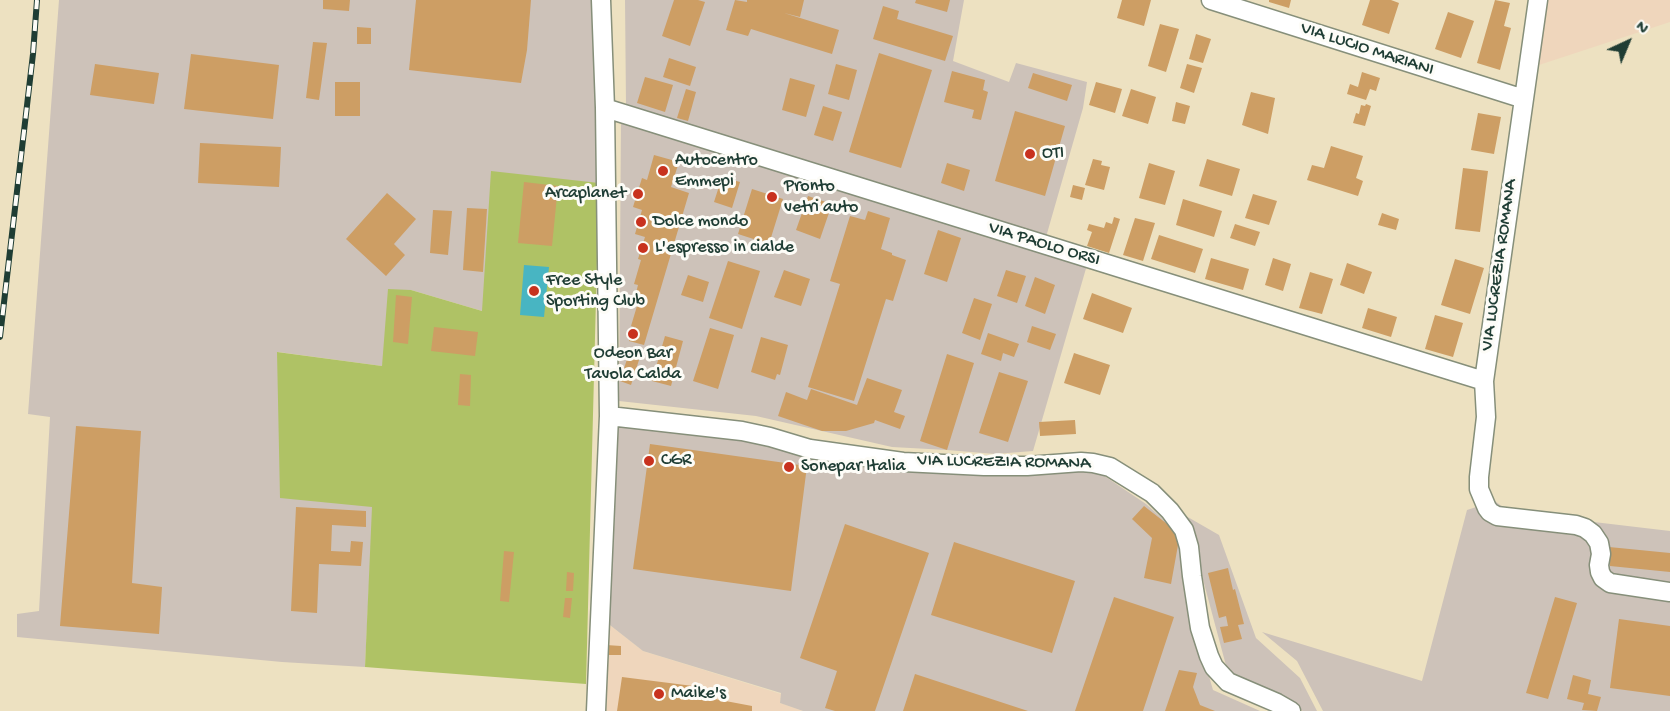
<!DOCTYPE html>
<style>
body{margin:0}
#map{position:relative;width:1670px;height:711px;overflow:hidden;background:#ede1c1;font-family:"Gochi Hand",sans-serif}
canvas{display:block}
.north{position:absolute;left:1598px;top:12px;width:60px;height:60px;-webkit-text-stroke:4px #fdfcf7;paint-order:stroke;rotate:44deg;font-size:16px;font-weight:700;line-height:24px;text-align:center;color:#1f3d34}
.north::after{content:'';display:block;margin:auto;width:21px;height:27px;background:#1f3d34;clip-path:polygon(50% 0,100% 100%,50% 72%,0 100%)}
</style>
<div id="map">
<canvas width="1670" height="711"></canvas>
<div class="north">N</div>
</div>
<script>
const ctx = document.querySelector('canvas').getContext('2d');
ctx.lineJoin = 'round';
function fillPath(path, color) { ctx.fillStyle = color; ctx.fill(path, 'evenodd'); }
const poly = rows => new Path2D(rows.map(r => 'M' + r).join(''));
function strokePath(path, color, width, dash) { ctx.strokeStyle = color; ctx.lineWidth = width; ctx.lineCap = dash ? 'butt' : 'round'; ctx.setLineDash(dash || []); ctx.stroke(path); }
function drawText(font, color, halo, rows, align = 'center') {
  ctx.font = font + ' "Gochi Hand",sans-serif'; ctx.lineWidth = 6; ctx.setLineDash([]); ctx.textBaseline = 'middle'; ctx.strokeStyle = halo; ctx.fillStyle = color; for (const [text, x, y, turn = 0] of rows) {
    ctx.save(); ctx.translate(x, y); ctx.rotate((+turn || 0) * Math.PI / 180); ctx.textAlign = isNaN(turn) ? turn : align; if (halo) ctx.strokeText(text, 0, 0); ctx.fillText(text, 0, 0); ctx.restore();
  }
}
fillPath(poly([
 [1547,0,1670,0,1670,22,1539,65],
 [606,622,643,651,781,694,780,703,803,711,602,711]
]), '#efd6bc');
fillPath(poly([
 [59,0,593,0,599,183,482,311,411,290,382,366,278,352,373,506,365,667,282,662,17,637,17,614,39,611,50,417,28,414],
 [625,0,964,0,953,61,1009,82,1016,63,1087,82,1083,108,1046,237,626,105],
 [621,117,1087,265,1033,451,995,454,947,450,892,447,756,416,619,401],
 [614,424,763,442,819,456,834,471,854,463,961,475,1091,467,1146,504,1182,536,1186,597,1213,690,1260,711,803,711,780,703,781,693,643,651,606,622],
 [1495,501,1509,512,1670,531,1670,711,1323,711,1297,661,1262,632,1422,681,1467,510],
 [1186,516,1219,535,1256,638,1300,678,1317,711,1303,711,1228,673]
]), '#cdc2b9');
fillPath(poly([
 [491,171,599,183,586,684,365,667,372,507,280,498,277,352,382,366,388,289,411,290,482,311]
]), '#afc265');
fillPath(poly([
 [524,265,549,267,544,317,520,315]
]), '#48b5c2');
fillPath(poly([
 [323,0,350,0,349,11,323,9],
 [416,0,531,0,527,50,521,83,409,70],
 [674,0,698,0,705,2,690,46,662,36],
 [735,0,747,2,747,0,804,0,800,17,784,13,839,30,832,54,751,29,748,36,726,30],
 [916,0,950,0,947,12,915,3],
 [1122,0,1151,0,1144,26,1117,18],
 [1269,0,1291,0,1289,8,1269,2],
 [1370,0,1391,0,1399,3,1389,34,1362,25],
 [1495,0,1510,3,1504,26,1511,28,1500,70,1477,63],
 [883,6,899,11,897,19,953,36,945,61,873,39],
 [1448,12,1474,21,1461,58,1435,49],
 [1160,24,1179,29,1166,72,1148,66],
 [357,27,371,28,371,44,357,44],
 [1196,34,1211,39,1203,63,1189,59],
 [313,42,327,43,319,100,306,98],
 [879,53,932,70,901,168,849,152],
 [191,54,279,65,273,119,184,109],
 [669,58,696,67,690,86,663,77],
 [95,64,159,73,154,104,90,95],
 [836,64,857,70,849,100,828,94],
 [1187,64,1202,68,1194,93,1180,88],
 [952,71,985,80,983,90,988,92,981,120,972,118,974,110,944,102],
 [1362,72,1380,78,1376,91,1370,89,1366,100,1347,94,1350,84,1358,87],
 [1033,73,1072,85,1067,101,1028,88],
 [645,77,673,85,665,112,637,103],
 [790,78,815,85,806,117,782,110],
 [335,82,360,82,360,116,335,116],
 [1096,82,1122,89,1115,113,1089,105],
 [686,89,696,92,688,121,677,118],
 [1131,89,1156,97,1148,124,1122,116],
 [1251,92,1275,98,1268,134,1242,125],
 [1176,102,1190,106,1185,124,1172,121],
 [1366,104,1371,106,1365,126,1353,123,1356,113,1359,114,1361,105,1365,106],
 [823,106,842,112,833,141,814,135],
 [1015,111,1065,126,1045,196,995,181],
 [1478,113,1501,117,1494,154,1471,150],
 [200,143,281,147,279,187,198,183],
 [1331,146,1363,156,1356,178,1363,181,1358,196,1307,180,1312,165,1324,168],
 [654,155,679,162,671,187,689,193,644,345,629,341,634,327,631,326,637,306,633,305,638,285,634,284,641,260,638,259,645,237,635,234,642,210,633,207,642,178,647,180],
 [1093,159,1102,161,1101,165,1110,167,1104,190,1085,185],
 [1207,159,1240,169,1232,196,1199,186],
 [947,163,970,170,964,191,941,183],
 [1149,163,1175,171,1165,205,1139,198],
 [1463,168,1488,171,1480,232,1455,229],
 [722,177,740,182,732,208,714,202],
 [524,182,558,186,552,246,518,243],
 [1073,185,1085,188,1082,200,1070,197],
 [752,189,783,199,769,244,738,234],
 [387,193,416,219,394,244,405,255,386,276,346,239],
 [1253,194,1277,201,1269,225,1245,218],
 [808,196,832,204,820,239,796,230],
 [1183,199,1222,211,1214,237,1176,225],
 [467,208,487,209,483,272,463,270],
 [433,210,452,211,448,255,430,253],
 [868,211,890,218,881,249,892,253,892,255,906,260,893,301,886,299,854,401,808,387,840,284,830,281,850,216,865,220],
 [1382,213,1399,219,1396,230,1378,225],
 [1114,217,1120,219,1109,253,1087,246,1092,232,1087,230,1089,224,1104,228,1106,222,1112,224],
 [1135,218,1155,223,1143,261,1123,255],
 [1235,224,1260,232,1255,246,1230,238],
 [938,230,961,238,947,282,924,274],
 [1159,235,1203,249,1195,273,1151,259],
 [1211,258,1249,269,1243,290,1205,279],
 [1273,258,1291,264,1283,291,1265,285],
 [1455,259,1484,268,1470,314,1441,305],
 [728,261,760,271,742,329,709,318],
 [1347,263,1372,272,1364,294,1340,285],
 [784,270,810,279,801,306,774,297],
 [1006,270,1026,276,1017,303,997,296],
 [1310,272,1333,279,1322,314,1299,308],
 [688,275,709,282,703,302,681,295],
 [1035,277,1055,285,1045,314,1025,306],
 [1092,293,1132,308,1123,333,1083,319],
 [396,295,412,297,408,344,393,342],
 [974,298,992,304,980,340,962,333],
 [1368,308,1397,317,1391,337,1362,328],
 [1435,315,1463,323,1453,357,1425,349],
 [1032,326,1056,334,1050,350,1027,342],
 [434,327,478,332,475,356,431,351],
 [710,328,734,335,718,389,693,381],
 [988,333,1019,344,1014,357,1003,353,1001,361,981,354],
 [665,336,683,341,671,386,652,381],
 [761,337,788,345,780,375,777,374,775,380,751,372],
 [1074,353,1110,365,1100,395,1064,383],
 [947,354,974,363,947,450,920,441],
 [628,356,639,360,631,385,620,381],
 [999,372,1028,381,1008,442,979,433],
 [460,374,471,375,470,406,458,405],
 [867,378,902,390,894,412,905,416,900,429,875,420,874,423,846,431,822,431,778,416,786,392,807,400,811,389,857,405],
 [1075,420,1076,434,1040,436,1039,422],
 [76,426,141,431,132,583,162,587,159,634,60,626],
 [650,444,807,466,791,591,633,569],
 [1144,506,1180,534,1171,584,1144,578,1152,538,1132,519],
 [296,507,366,511,366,527,332,525,331,551,350,552,351,541,363,542,361,566,319,564,317,613,291,611],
 [845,524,929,553,875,711,835,711,825,708,837,671,800,658],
 [954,542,1075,581,1052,653,931,615],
 [1609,547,1670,553,1670,572,1610,566],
 [504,551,514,552,509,602,500,601],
 [1228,568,1233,590,1235,589,1244,624,1238,625,1242,639,1224,643,1220,627,1228,626,1226,616,1219,618,1208,573],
 [567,572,574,573,573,591,566,591],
 [1114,597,1174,617,1143,711,1075,711],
 [1555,597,1577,603,1548,699,1526,693],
 [565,598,572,598,570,618,563,617],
 [1619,619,1670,626,1670,696,1610,688],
 [606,645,621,646,621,655,606,655],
 [1179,670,1197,673,1193,687,1200,705,1215,711,1165,711],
 [915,674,1028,711,903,711],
 [1573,675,1591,680,1588,694,1601,697,1597,711,1582,710,1584,703,1567,699],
 [622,677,693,686,693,691,699,692,699,696,752,706,752,711,617,711]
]), '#cd9e64');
const minor = poly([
 [1211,0,1524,99],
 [1538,0,1484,381,1486,417,1479,477,1479,489,1487,508,1490,512,1497,516,1576,525,1585,528,1593,534,1599,543,1601,554,1599,565,1600,572,1603,578,1610,583,1670,592],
 [605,108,1484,381],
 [609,416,742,431,770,437,810,449,903,462,984,466,1027,466,1081,462,1093,463,1110,467,1152,493,1170,511,1184,530,1189,547,1192,576,1200,628,1209,656,1214,667,1228,682,1277,703,1291,711],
 [596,711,609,416,605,108,601,0]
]);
strokePath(minor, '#868f7a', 21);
strokePath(minor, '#fff', 18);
const rail = poly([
 [0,337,33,54,37,0]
]);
strokePath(rail, '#1f3d34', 6);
strokePath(rail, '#fdfcf7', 4, [11]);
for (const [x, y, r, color] of [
 [1030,154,6,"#c8321e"],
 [663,171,6,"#c8321e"],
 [638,194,6,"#c8321e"],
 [772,197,6,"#c8321e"],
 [641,222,6,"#c8321e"],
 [643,248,6,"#c8321e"],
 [534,291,6,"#c8321e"],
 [633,334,6,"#c8321e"],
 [649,461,6,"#c8321e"],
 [789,467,6,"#c8321e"],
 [659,694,6,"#c8321e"]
]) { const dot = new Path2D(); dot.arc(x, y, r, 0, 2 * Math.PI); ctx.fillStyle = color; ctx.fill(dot); strokePath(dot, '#fdfcf7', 2); }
drawText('18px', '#1f3d34', '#fdfcf7', [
 ["VIA LUCIO MARIANI",1367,50,18],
 ["VIA PAOLO ORSI",1044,245,17],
 ["VIA LUCREZIA ROMANA",1500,265,-82],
 ["VIA LUCREZIA ROMANA",1004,463,1]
]);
drawText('18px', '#1f3d34', '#fdfcf7', [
 ["OTI",1042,154],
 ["Autocentro",675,161],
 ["Emmepi",675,182],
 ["Pronto",784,187],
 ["vetri auto",784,208],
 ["Arcaplanet",626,194,"right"],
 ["Dolce mondo",653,222],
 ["L'espresso in cialde",655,248],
 ["Free Style",546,281],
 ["Sporting Club",546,302],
 ["Odeon Bar",633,354,"center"],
 ["Tavola Calda",633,375,"center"],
 ["CGR",661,461],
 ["Sonepar Italia",801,467],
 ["Maike's",671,694]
], 'left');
</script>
